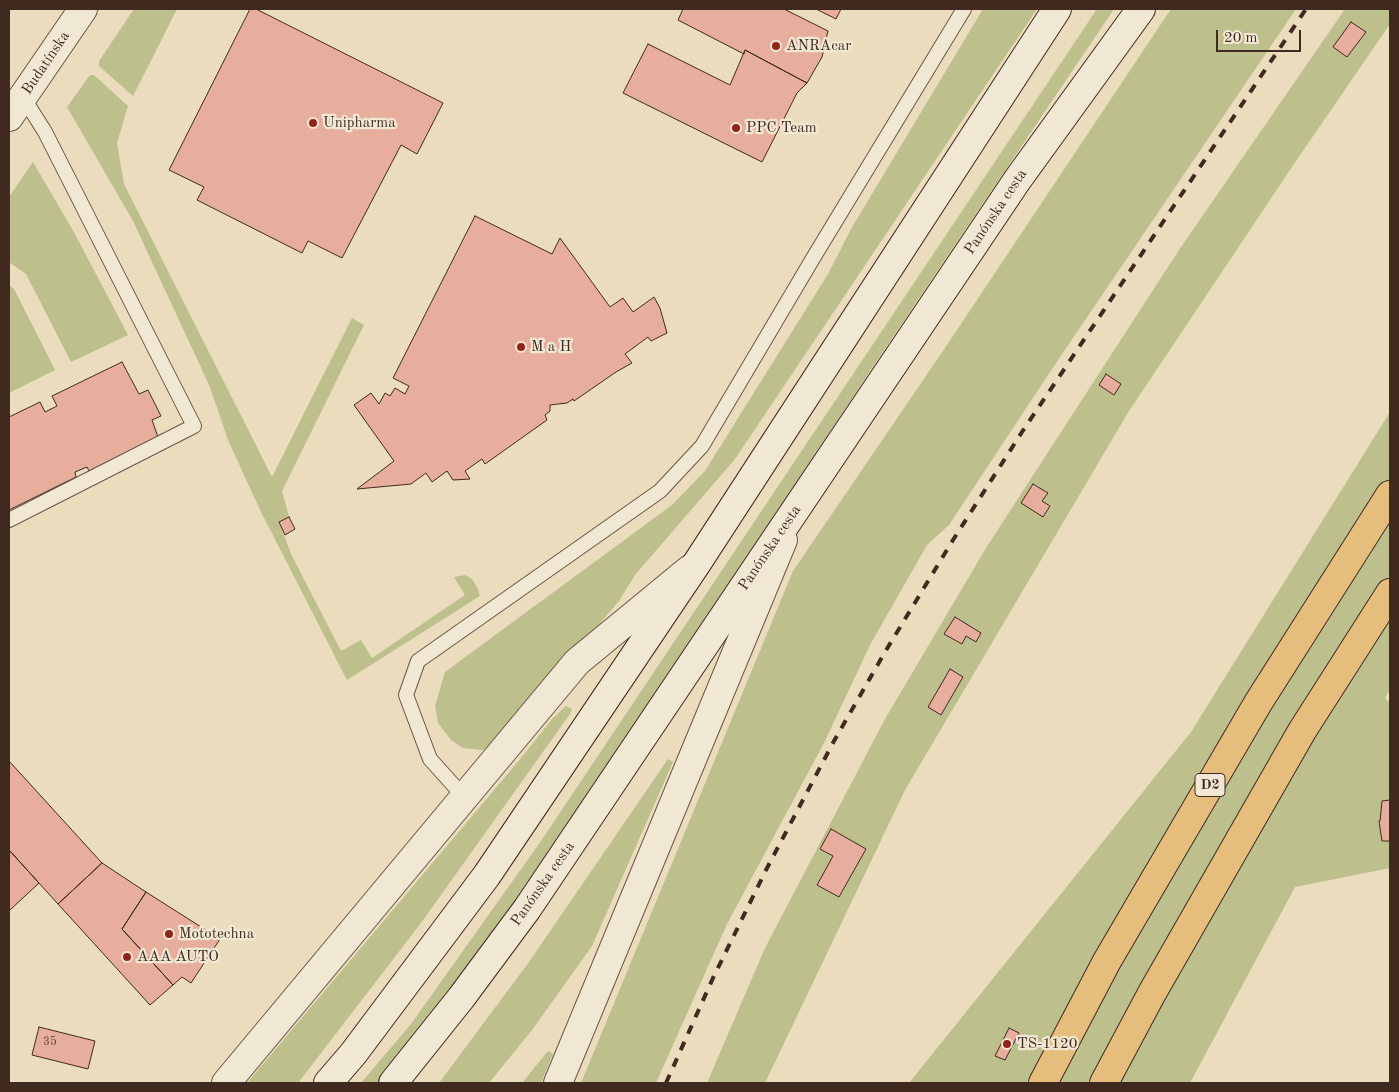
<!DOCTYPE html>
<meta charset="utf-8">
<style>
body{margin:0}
#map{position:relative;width:1399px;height:1092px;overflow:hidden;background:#eadcbd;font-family:"Old Standard TT",serif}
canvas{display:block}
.frame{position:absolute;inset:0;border:10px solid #40291f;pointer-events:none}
.scale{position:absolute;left:1216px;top:30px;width:85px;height:22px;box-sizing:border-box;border:2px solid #40291f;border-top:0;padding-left:6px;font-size:15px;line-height:18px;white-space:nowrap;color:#40291f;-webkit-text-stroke:4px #f1e8d4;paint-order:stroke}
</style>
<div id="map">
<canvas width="1399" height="1092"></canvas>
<div class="frame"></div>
<div class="scale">20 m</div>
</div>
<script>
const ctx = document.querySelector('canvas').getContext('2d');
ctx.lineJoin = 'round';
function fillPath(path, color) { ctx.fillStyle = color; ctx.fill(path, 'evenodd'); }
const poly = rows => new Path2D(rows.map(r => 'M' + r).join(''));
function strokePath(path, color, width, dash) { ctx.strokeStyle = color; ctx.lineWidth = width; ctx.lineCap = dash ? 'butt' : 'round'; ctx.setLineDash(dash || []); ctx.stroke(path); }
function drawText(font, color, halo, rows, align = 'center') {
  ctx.font = font + ' "Old Standard TT",serif'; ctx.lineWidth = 4.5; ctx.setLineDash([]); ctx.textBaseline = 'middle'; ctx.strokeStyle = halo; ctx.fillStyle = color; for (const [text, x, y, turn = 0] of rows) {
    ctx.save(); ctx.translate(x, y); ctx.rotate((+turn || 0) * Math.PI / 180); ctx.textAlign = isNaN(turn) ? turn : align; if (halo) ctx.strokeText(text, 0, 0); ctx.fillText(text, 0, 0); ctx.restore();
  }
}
fillPath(poly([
 [134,9,177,9,133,96,99,66,99,61],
 [983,9,1037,9,735,459,635,575,619,601,497,743,483,750,463,748,451,740,438,723,435,706,445,672,672,505,705,471,828,274,851,229],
 [1097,9,1114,9,878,359,687,648,496,929,381,1083,361,1083,411,1024,541,841],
 [1171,9,1296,9,1054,366,949,525,927,545,870,645,824,743,727,924,656,1083,581,1083,793,571,947,345],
 [1345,9,1390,9,1390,24,1298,158,1129,411,905,790,765,1083,707,1083,765,948,885,719,986,548,1179,250],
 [90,75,94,75,128,106,117,143,124,184,272,477,352,318,364,325,282,491,289,517,279,523,292,556,341,651,361,640,372,658,465,595,454,577,465,575,472,579,478,589,480,596,347,680,261,512,228,440,210,387,133,221,67,107],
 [33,162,75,234,128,335,71,362,26,274,9,262,9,197],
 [9,285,14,289,55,370,9,393],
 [1390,412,1390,689,1385,698,1390,703,1390,868,1295,887,1190,1083,909,1083,1191,732],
 [566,706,572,709,570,714,421,923,298,1083,247,1083,521,758,553,718],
 [668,759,673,762,592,946,532,1030,489,1083,439,1083,529,962],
 [548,1051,553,1054,541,1083,522,1083]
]), '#bdbf8d');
const building = poly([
 [250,9,256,9,443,103,417,154,401,145,342,258,308,241,302,253,197,200,204,187,169,170,250,9],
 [683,9,784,9,828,31,822,57,807,83,745,50,744,54,678,20,683,9],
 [816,9,841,9,836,19,816,9],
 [1351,22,1366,32,1347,57,1333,47,1351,22],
 [648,44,730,85,745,50,807,83,797,93,762,162,623,93,648,44],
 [475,216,552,254,560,238,610,307,623,298,633,312,654,297,660,308,667,333,651,341,648,337,625,354,632,363,616,372,574,401,573,399,567,403,550,405,550,411,545,415,547,420,485,464,482,459,465,471,470,479,453,480,447,471,432,482,426,473,411,484,357,489,394,461,354,405,371,393,379,404,385,393,390,396,395,388,405,394,409,386,393,378,475,216],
 [122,362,139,394,148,390,161,416,152,420,158,437,89,471,87,467,75,472,76,477,9,510,9,417,40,402,45,412,57,406,52,396,122,362],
 [1106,374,1121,384,1114,395,1099,385,1106,374],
 [1033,484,1048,493,1042,501,1050,506,1043,517,1021,503,1033,484],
 [289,517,295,529,285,535,279,522,289,517],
 [955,617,981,633,976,642,966,636,962,644,944,634,955,617],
 [950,669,963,677,941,715,928,707,950,669],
 [9,761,102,863,58,904,9,850,9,761],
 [1390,800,1390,841,1382,841,1379,821,1380,821,1382,801,1390,800],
 [831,829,866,849,839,897,817,885,833,856,820,849,831,829],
 [9,850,39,883,10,910,9,908,9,850],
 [102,863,146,892,122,929,173,985,150,1005,58,904,102,863],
 [146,892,220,939,191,983,182,977,173,985,122,929,146,892],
 [39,1027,95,1041,88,1069,32,1055,39,1027],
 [1009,1028,1019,1033,1005,1060,995,1056,1009,1028]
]);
fillPath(building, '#e7ae9d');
strokePath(building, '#40291f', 1);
const service = poly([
 [9,520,194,426,45,132,23,97],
 [465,798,430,759,406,695,418,661,660,491,702,446,812,260,964,9]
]);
const minor = poly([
 [226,1083,577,662,690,569],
 [558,1083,783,540]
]);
const tertiary = poly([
 [9,117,83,9]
]);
const secondary = poly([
 [328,1083,353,1054,487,875,697,563,1057,9],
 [393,1083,461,998,527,909,1018,179,1141,9]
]);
const motorway = poly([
 [1043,1083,1107,961,1258,703,1390,495],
 [1104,1083,1152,993,1302,731,1390,593]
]);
strokePath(service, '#6a5646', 16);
strokePath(minor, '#6a5646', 30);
strokePath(tertiary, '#6a5646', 30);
strokePath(secondary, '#40291f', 30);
strokePath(motorway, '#40291f', 30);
strokePath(service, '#f1e8d4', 14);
strokePath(minor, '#f1e8d4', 28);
strokePath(tertiary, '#f1e8d4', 28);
strokePath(secondary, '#f1e8d4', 28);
strokePath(motorway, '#e5be7e', 28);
strokePath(poly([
 [666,1083,713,978,766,870,834,741,885,652,953,540,1022,432,1306,9]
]), '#40291f', 4, [9, 9]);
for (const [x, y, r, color] of [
 [776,46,5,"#8f2418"],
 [313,123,5,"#8f2418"],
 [736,128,5,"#8f2418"],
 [521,347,5,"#8f2418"],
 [169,934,5,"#8f2418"],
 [127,957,5,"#8f2418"],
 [1007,1044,5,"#8f2418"]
]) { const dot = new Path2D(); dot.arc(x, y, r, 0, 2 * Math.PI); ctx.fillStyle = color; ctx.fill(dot); strokePath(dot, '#f1e8d4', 2); }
drawText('12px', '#6a4a3e', null, [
 ["35",50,1042]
]);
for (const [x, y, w] of [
 [1210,785,30]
]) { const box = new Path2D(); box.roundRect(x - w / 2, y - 11.5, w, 23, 4); ctx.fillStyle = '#f1e8d4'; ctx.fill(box); strokePath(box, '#40291f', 1); }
drawText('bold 14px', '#40291f', null, [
 ["D2",1210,785]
]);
drawText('15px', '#40291f', '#f1e8d4', [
 ["ANRAcar",786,46],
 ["Unipharma",323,123],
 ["PPC Team",746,128],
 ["M a H",531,347],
 ["Mototechna",179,934],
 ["AAA AUTO",137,957],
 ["TS-1120",1017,1044]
], 'left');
drawText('15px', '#40291f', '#f1e8d4', [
 ["Budatínska",46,63,-56],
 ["Panónska cesta",996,212,-56],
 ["Panónska cesta",770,548,-56],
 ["Panónska cesta",543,884,-55]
]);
</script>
